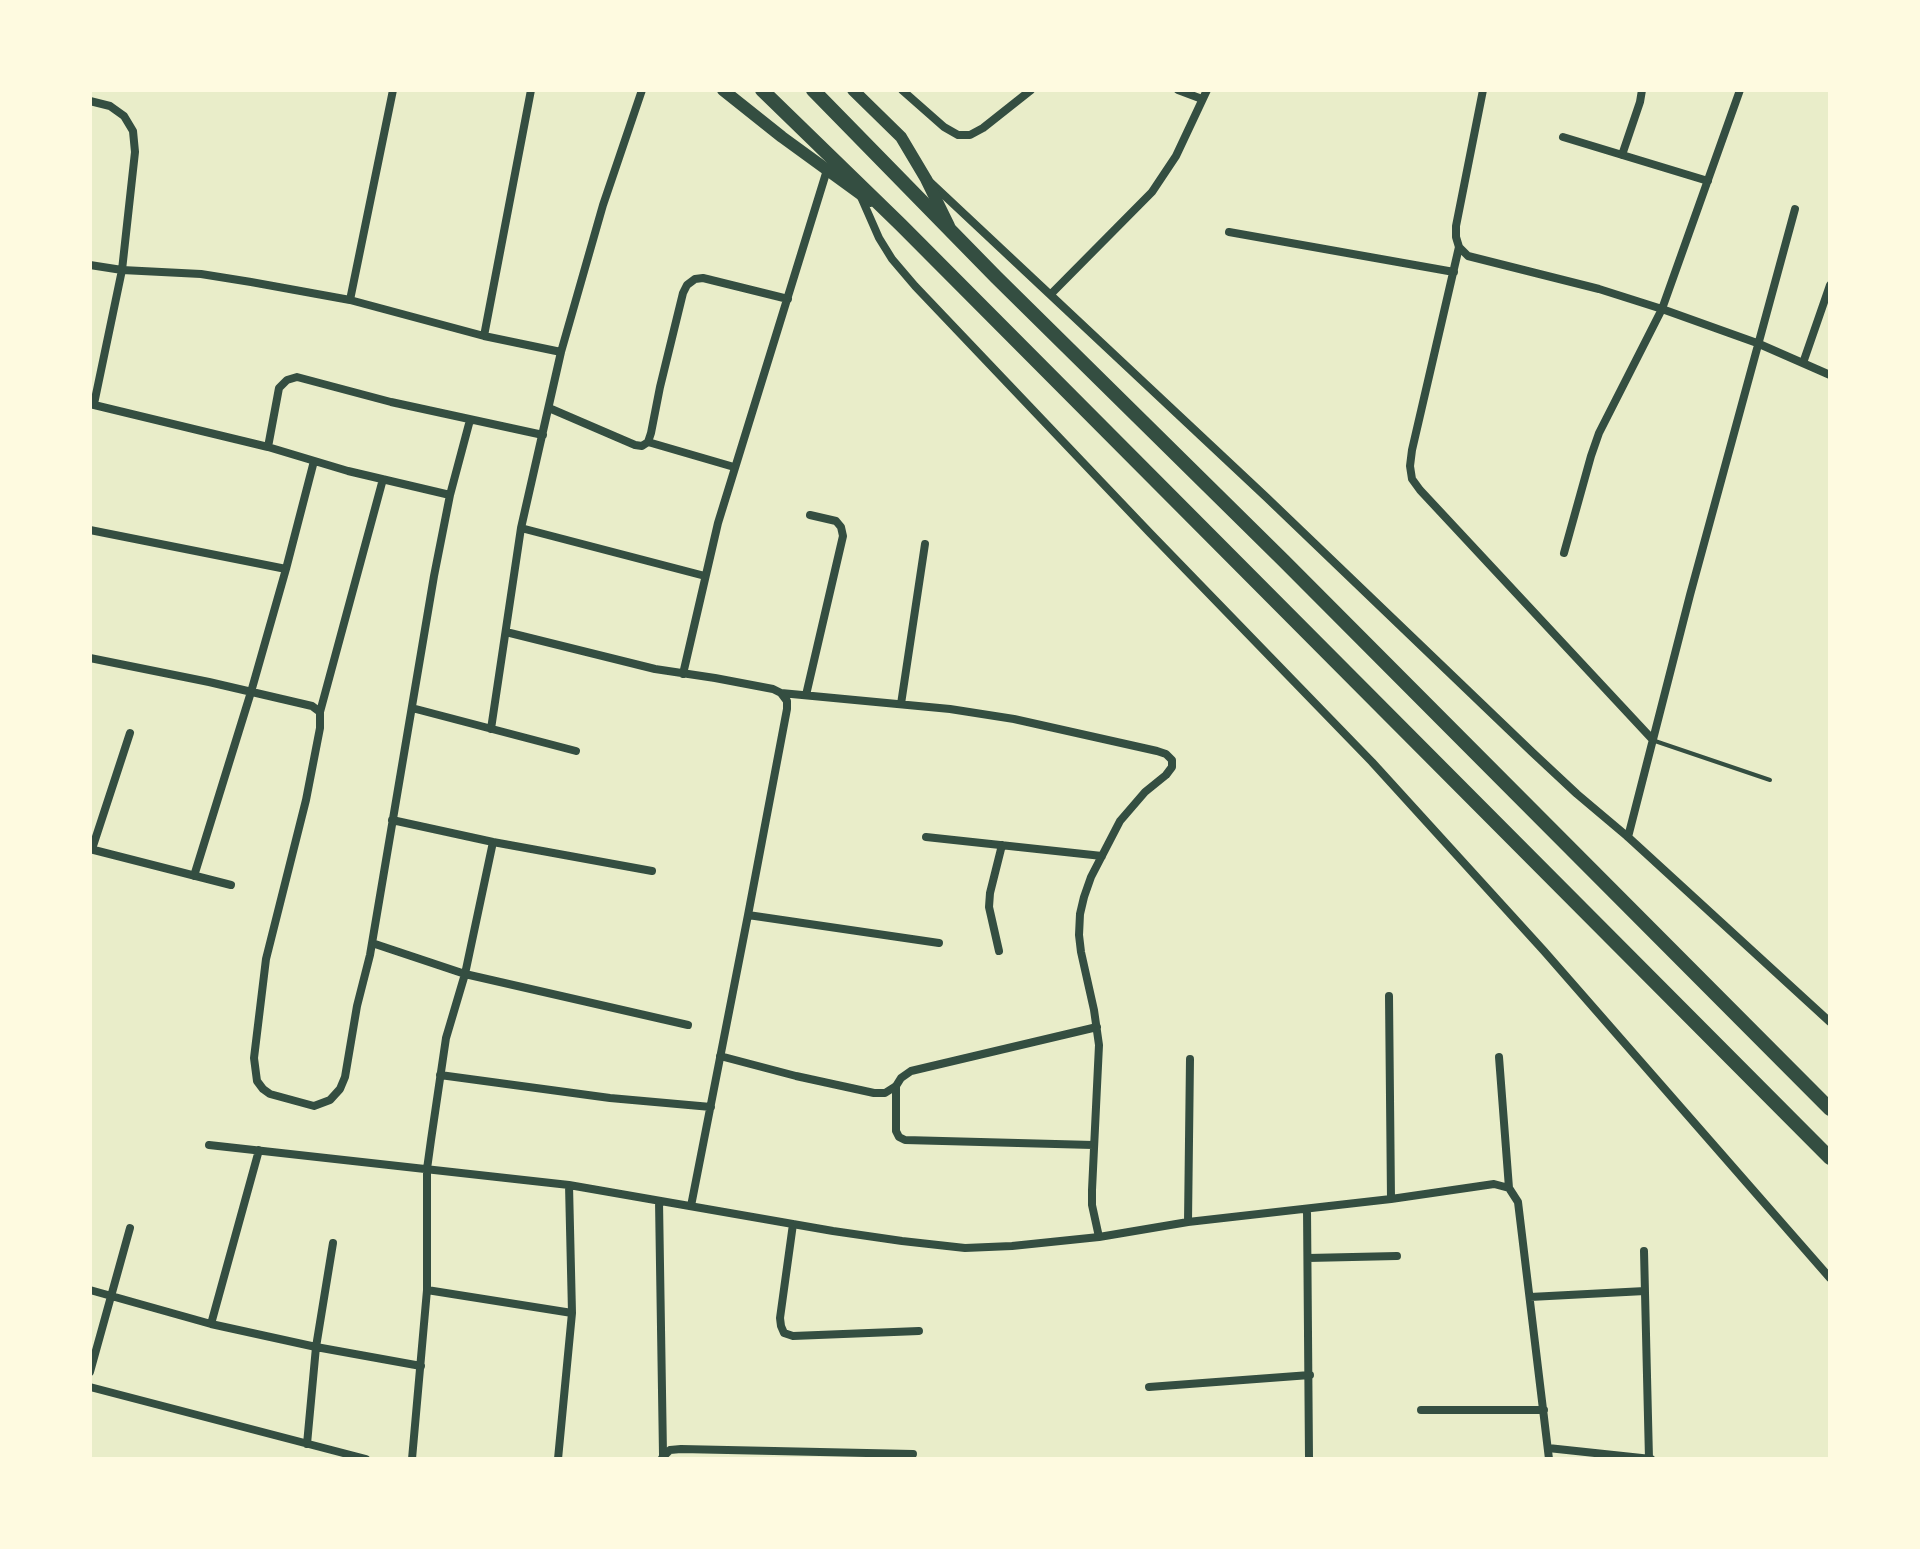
<!DOCTYPE html>
<style>
body{margin:0}
#map{position:relative;width:1920px;height:1549px;overflow:hidden;background:#e9edc9;font-family:Poppins,sans-serif}
canvas{display:block}
.frame{position:absolute;inset:0;border:92px solid #fefae0;pointer-events:none}
</style>
<div id="map">
<canvas width="1920" height="1549"></canvas>
<div class="frame"></div>
</div>
<script>
const ctx = document.querySelector('canvas').getContext('2d');
ctx.lineJoin = 'round';
const poly = rows => new Path2D(rows.map(r => 'M' + r).join(''));
function strokePath(path, color, width, dash) { ctx.strokeStyle = color; ctx.lineWidth = width; ctx.lineCap = dash ? 'butt' : 'round'; ctx.setLineDash(dash || []); ctx.stroke(path); }
strokePath(poly([
 [1655,741,1770,780]
]), '#344e41', 4);
strokePath(poly([
 [902,90,944,127,958,135,970,135,983,128,1031,90],
 [1178,90,1202,99],
 [1483,90,1456,226,1456,237,1459,247,1468,256,1599,289,1662,309,1757,343,1830,375],
 [90,101,110,106,124,116,133,131,135,152,122,270,94,404],
 [1563,137,1708,181],
 [1622,155,1640,102,1642,90],
 [930,182,1265,496,1532,752,1577,794,1628,837,1830,1022],
 [861,197,879,238,892,259,915,286,1150,533,1372,762,1544,951,1830,1278],
 [1229,232,1454,272],
 [1459,247,1412,450,1410,466,1412,479,1420,490,1653,740],
 [90,265,122,270,201,274,251,282,350,300,484,336,561,352],
 [1051,294,1152,192,1176,156,1207,90],
 [350,300,393,90],
 [484,336,531,90],
 [1803,363,1830,285],
 [90,404,268,447,348,471,450,495],
 [549,408,635,445,642,446,648,442,651,433,660,387,683,293,687,285,695,279,703,278,788,299],
 [648,442,734,467],
 [268,447,279,388,287,380,297,377,391,402,543,435],
 [521,528,705,576],
 [90,530,286,569],
 [1564,553,1591,456,1599,433,1662,309,1740,90],
 [506,632,655,669,715,678,773,689,781,693,787,701,787,709,748,915,691,1206],
 [90,658,209,682,312,706,320,712,320,728,306,800,266,959,254,1058,257,1081,263,1089,270,1094,314,1106,330,1100,340,1089,345,1077,357,1006,370,955,434,576,450,495,470,420],
 [683,674,718,523,827,170],
 [781,693,950,709,1014,719,1157,751,1166,754,1172,760,1172,767,1166,775,1145,792,1120,821,1091,877,1084,897,1080,914,1079,935,1081,952,1094,1010,1099,1045,1092,1190,1092,1205,1099,1237],
 [806,695,843,536,841,527,836,521,810,515],
 [901,704,925,544],
 [412,708,576,751],
 [320,712,383,479],
 [491,729,521,528,561,352,603,205,642,90],
 [392,820,493,842,652,871],
 [926,837,1102,856],
 [1628,837,1690,595,1795,209],
 [90,849,231,885],
 [92,849,130,733],
 [194,876,251,692,286,569,314,461],
 [748,915,939,943],
 [372,943,465,974,688,1025],
 [999,951,989,907,990,893,1002,845],
 [1389,996,1391,1199],
 [720,1056,796,1076,874,1093,885,1093,896,1086,901,1078,911,1071,1097,1027],
 [1499,1057,1509,1188],
 [440,1075,610,1098,711,1107],
 [896,1086,896,1131,899,1137,905,1140,1093,1145],
 [209,1145,569,1185,833,1231,902,1241,965,1248,1012,1246,1099,1237,1188,1222,1391,1199,1494,1184,1509,1188,1518,1202,1549,1459],
 [659,1201,663,1455],
 [1307,1209,1309,1459],
 [1188,1222,1190,1059],
 [793,1224,780,1318,781,1326,784,1333,793,1336,919,1331],
 [1644,1251,1649,1459],
 [1308,1258,1397,1256],
 [90,1290,211,1324,316,1347,421,1366],
 [427,1290,572,1313],
 [1530,1297,1645,1291],
 [211,1324,259,1150],
 [90,1372,130,1228],
 [90,1387,366,1459],
 [1149,1387,1310,1375],
 [1421,1410,1544,1410],
 [307,1444,316,1347,333,1243],
 [1548,1448,1651,1459],
 [662,1458,670,1450,681,1449,913,1454],
 [412,1459,427,1290,427,1169,431,1140,446,1038,465,974,493,842],
 [558,1459,572,1313,569,1185]
]), '#344e41', 8);
strokePath(poly([
 [723,90,782,137,870,201],
 [853,90,901,137,926,179,949,226]
]), '#344e41', 12);
strokePath(poly([
 [762,90,901,225,1830,1158],
 [813,90,996,277,1283,560,1830,1109]
]), '#344e41', 14);
</script>
